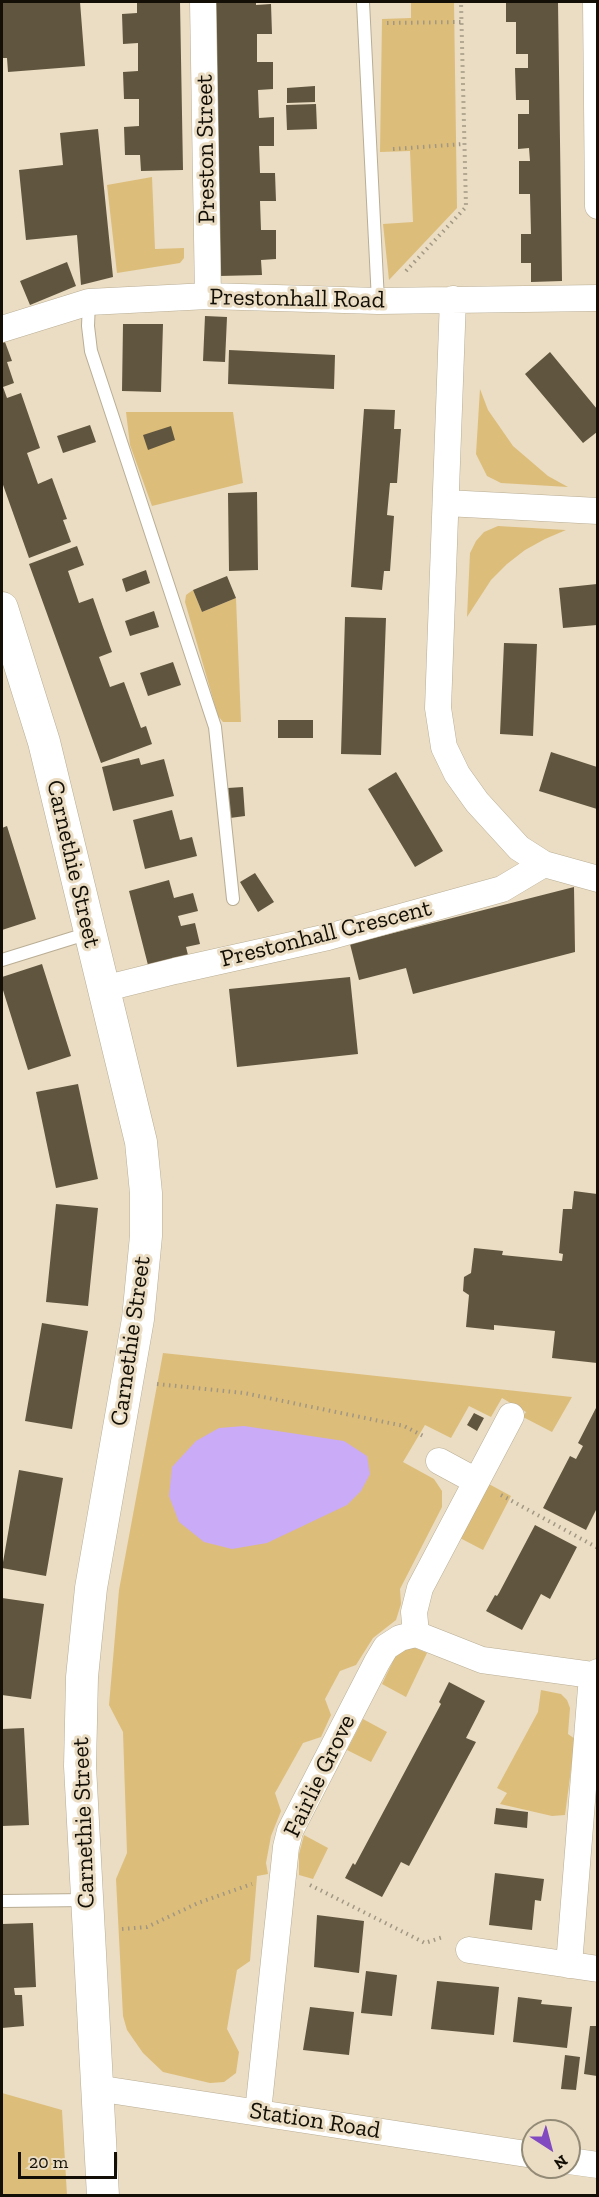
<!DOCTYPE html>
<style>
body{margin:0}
#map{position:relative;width:599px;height:2197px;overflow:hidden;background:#eaddc3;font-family:"Zilla Slab",serif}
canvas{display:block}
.frame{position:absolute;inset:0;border:3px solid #130f06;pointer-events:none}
.north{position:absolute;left:521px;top:2119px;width:60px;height:60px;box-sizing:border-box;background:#eaddc3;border:2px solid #948b77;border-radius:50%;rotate:144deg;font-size:16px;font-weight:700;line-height:24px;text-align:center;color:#130f06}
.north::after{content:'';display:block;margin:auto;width:21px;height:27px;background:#824ac1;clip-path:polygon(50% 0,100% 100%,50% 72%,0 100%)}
.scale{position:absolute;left:18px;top:2152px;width:99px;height:27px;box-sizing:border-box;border:3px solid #130f06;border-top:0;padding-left:8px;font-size:18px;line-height:21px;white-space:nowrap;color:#130f06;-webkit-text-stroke:4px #eaddc3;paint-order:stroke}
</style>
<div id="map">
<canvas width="599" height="2197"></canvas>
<div class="frame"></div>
<div class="north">N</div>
<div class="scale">20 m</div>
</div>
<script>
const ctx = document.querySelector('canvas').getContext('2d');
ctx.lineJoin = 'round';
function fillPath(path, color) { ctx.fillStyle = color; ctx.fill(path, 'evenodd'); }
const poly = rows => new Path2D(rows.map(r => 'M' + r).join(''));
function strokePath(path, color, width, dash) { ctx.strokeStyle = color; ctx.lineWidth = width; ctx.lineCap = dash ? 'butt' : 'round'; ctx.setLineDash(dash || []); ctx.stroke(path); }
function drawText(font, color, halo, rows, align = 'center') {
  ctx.font = font + ' "Zilla Slab",serif'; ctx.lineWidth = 6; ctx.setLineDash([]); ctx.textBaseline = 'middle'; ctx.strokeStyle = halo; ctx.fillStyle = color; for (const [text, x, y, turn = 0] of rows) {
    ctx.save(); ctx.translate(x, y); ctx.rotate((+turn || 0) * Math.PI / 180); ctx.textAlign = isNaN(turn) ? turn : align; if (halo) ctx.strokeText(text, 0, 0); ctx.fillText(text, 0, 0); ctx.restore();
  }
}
fillPath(poly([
 [411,2,454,2,457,208,389,280,383,224,413,222,410,151,380,152,382,19,411,18],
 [152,177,155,249,184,248,184,258,180,263,117,273,107,185],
 [480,389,488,410,513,446,548,476,568,487,501,483,487,476,476,454],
 [126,412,233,412,243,483,152,506,130,445],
 [498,526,566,530,545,539,525,550,507,564,491,580,467,617,470,553,476,541,484,532],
 [193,590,202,612,236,598,241,722,223,722,218,716,185,602,186,595],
 [163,1353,572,1397,552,1432,523,1417,526,1412,502,1398,491,1417,469,1406,451,1438,425,1425,403,1462,434,1479,442,1491,442,1507,400,1589,401,1604,396,1620,373,1638,356,1665,340,1671,325,1699,331,1715,321,1737,303,1743,275,1793,281,1811,271,1836,266,1863,268,1874,257,1876,250,1961,237,1970,227,2029,239,2052,236,2073,224,2082,210,2083,163,2072,143,2053,127,2030,123,2016,116,1879,127,1853,123,1732,109,1705,119,1590],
 [487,1483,511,1496,483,1550,460,1538],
 [413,1647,427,1653,406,1697,382,1684,395,1657,404,1650],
 [541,1690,561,1694,567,1700,570,1708,568,1734,575,1739,565,1815,552,1816,500,1804,507,1793,497,1788,538,1712],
 [363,1719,387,1732,371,1762,347,1750],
 [304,1835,328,1848,313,1879,299,1875,299,1854],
 [2,2093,62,2110,67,2195,2,2195]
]), '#ddbd7a');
fillPath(poly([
 [244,1426,344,1441,367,1456,370,1474,361,1491,347,1505,267,1543,232,1549,204,1542,179,1522,169,1496,172,1467,196,1441,219,1428]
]), '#caabf7');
fillPath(poly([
 [2,2,80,2,85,66,8,72,7,58,2,58],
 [137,2,180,2,183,170,141,171,140,155,125,155,124,127,139,126,139,99,124,99,123,72,138,71,138,43,123,44,122,14,137,13],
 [213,2,256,2,256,5,271,4,272,34,257,34,257,62,273,62,273,89,258,90,259,118,274,117,274,146,259,146,260,173,275,173,276,201,260,201,261,230,276,230,276,259,261,260,262,275,219,276],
 [506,2,558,2,562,281,531,282,531,263,521,263,521,234,531,234,530,194,519,194,519,161,530,161,529,148,518,149,518,114,529,114,529,100,516,100,515,68,528,68,528,54,516,54,516,22,506,22],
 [315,86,315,102,287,103,287,88],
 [316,104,317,129,287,130,286,105],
 [98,129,113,277,81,285,77,235,26,240,19,170,63,165,60,133],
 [67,262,76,286,30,305,20,281],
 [205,316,227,317,225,362,203,361],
 [123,324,163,324,161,392,122,391],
 [5,342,12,361,7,362,14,383,3,387,7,398,21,393,40,448,27,453,38,484,52,478,67,519,63,520,71,542,29,558,2,482,2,343],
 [229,350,335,355,334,389,228,384],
 [550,352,597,409,597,432,583,443,525,374],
 [364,409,395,410,394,429,401,429,397,483,390,483,387,515,394,516,390,571,384,571,382,590,351,587],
 [90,425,96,442,63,453,57,436],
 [171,426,175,440,148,450,143,435],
 [257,492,258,570,229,571,228,493],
 [77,546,84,565,68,571,79,603,93,598,103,627,112,652,99,657,110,687,124,682,141,728,146,726,152,744,101,763,29,564],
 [146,570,150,583,126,592,122,579],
 [227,576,236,598,202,612,193,590],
 [597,584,597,625,563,628,559,588],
 [154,611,159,627,130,636,125,621],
 [345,617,386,618,381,755,341,754],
 [504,643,537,644,533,736,500,734],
 [173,662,181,685,148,696,140,673],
 [278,720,313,720,313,738,278,738],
 [551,752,597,767,597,809,539,791],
 [139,758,141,765,164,759,174,796,113,811,102,767],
 [396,772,443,851,415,867,368,789],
 [243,787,245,816,230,818,228,788],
 [172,810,180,840,192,837,197,856,145,869,133,820],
 [7,826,36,919,2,930,2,828],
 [255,873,274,902,258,912,240,882],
 [169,880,174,898,193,893,198,911,178,916,181,926,195,923,200,944,186,947,189,959,149,969,129,891],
 [574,887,575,952,413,994,406,968,359,980,350,944],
 [42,964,71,1056,28,1070,2,987,2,977],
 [350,977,358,1054,237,1067,229,989],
 [78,1084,98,1179,56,1188,36,1092],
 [574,1191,597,1194,597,1363,552,1358,555,1331,494,1325,494,1330,466,1327,469,1295,463,1291,464,1277,471,1273,474,1248,503,1251,502,1255,562,1261,563,1254,559,1253,563,1209,572,1209],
 [56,1204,98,1208,88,1306,46,1302],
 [42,1323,88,1331,72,1429,25,1421],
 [597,1406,597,1508,586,1530,543,1508,570,1456,576,1459,583,1446,578,1443],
 [474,1413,484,1418,477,1431,467,1425],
 [19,1470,63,1478,46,1576,2,1568],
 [535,1525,577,1547,550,1599,541,1594,522,1630,486,1611,495,1595,497,1596,499,1593],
 [2,1598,44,1604,31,1699,2,1695],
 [449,1682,485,1701,466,1738,476,1742,409,1866,401,1862,382,1897,345,1878,353,1863,355,1865,379,1820,441,1704,439,1702],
 [24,1728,29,1825,2,1826,2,1729],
 [496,1808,528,1812,527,1828,494,1824],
 [495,1873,544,1879,541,1901,535,1900,532,1930,489,1925],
 [317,1915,364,1921,359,1973,314,1967],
 [33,1923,36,1987,14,1988,15,1995,22,1995,24,2026,2,2028,2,1924],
 [366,1971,397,1975,392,2016,361,2013],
 [437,1981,499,1987,494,2035,431,2029],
 [518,1997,542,2000,541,2004,572,2007,567,2048,513,2042],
 [310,2007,354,2012,349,2055,303,2050],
 [590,2026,597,2026,597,2076,584,2074],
 [565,2055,580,2057,576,2090,561,2089]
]), '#60553f');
const service = poly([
 [363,2,378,301],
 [89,302,88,326,91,351,215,727,233,899],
 [2,960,89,933],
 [2,1901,86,1900]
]);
const minor = poly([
 [203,2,208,296],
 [596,2,598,206],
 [453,299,438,708,444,747,457,774,477,802,519,848,544,864,598,879],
 [2,329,89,302,208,296,378,301,598,298],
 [446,503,598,511],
 [103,989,175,971,328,937,502,889,544,864],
 [439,1461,476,1481],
 [416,1634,482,1660,592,1675,598,1672],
 [469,1950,598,1969],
 [569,1965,592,1675],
 [96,2088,533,2155],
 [258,2112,286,1847,290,1831,377,1662,386,1647,400,1638,416,1634,414,1612,420,1588,511,1416],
 [569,2161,598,2165]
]);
const tertiary = poly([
 [2,608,44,742,141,1142,146,1193,146,1236,138,1319,91,1588,82,1677,80,1766,103,2196]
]);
strokePath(service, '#b9ad94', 14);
strokePath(minor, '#b9ad94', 27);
strokePath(tertiary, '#b9ad94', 33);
strokePath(poly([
 [387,23,461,22],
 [393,149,464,144],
 [406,271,466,207,461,2],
 [157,1384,244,1393,404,1426,425,1437],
 [501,1495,598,1548],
 [310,1885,425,1943,443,1937],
 [122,1929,147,1927,198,1903,252,1884]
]), '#a19783', 4, [1.5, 4.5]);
strokePath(service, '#fff', 12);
strokePath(minor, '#fff', 26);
strokePath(tertiary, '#fff', 32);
drawText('24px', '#130f06', '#eaddc3', [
 ["Preston Street",206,149,-91],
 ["Prestonhall Road",297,299,1],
 ["Carnethie Street",73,864,77],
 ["Prestonhall Crescent",326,934,-14],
 ["Carnethie Street",131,1341,-82],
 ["Fairlie Grove",320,1776,-64],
 ["Carnethie Street",84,1823,-92],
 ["Station Road",315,2121,9]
]);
</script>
